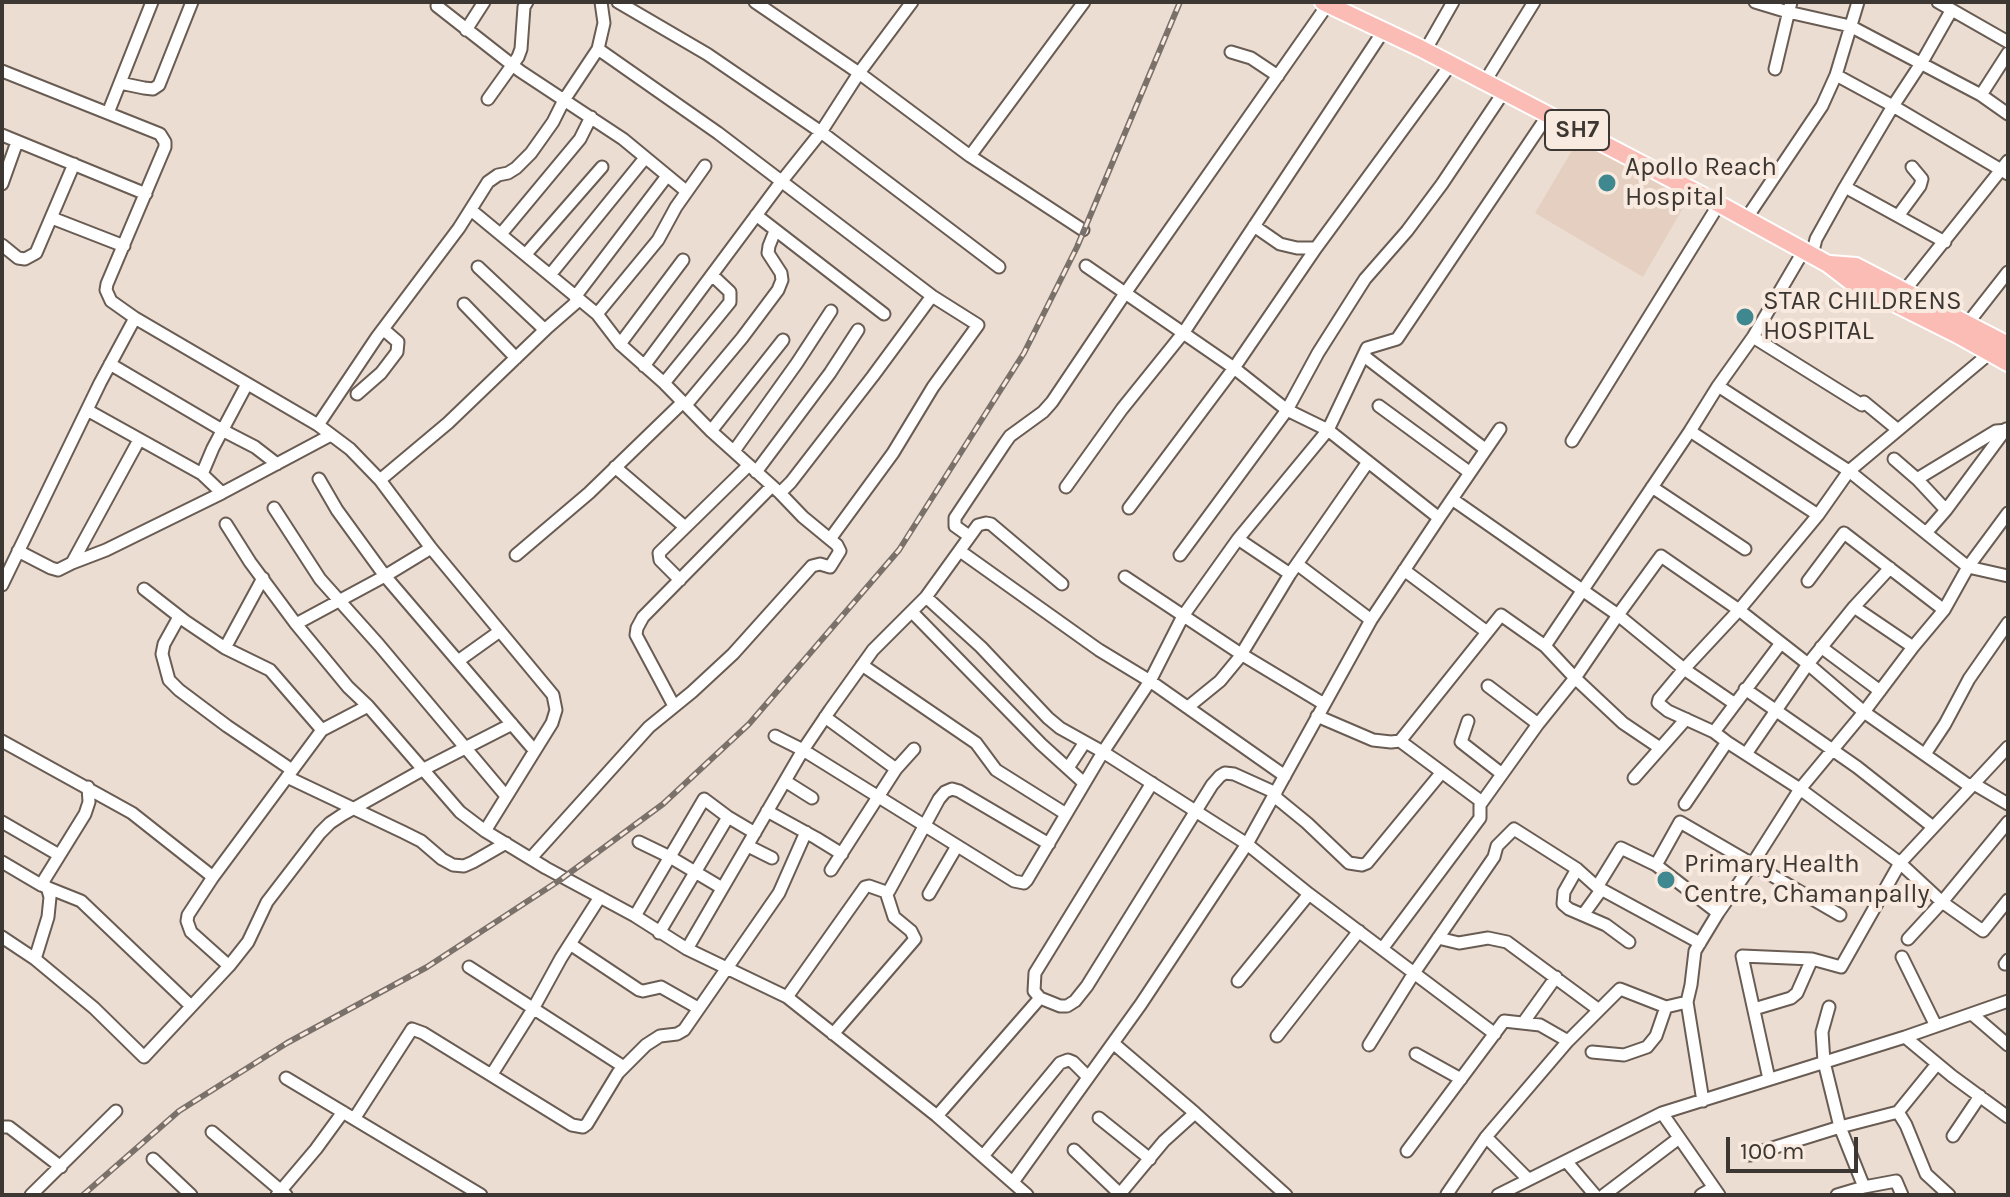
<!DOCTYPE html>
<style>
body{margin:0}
#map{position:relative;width:2010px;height:1197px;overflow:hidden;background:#ecddd3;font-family:Karla,sans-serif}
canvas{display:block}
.frame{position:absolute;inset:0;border:4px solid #3c3732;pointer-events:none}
.scale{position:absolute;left:1726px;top:1137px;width:132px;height:36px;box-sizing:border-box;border:4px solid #3c3732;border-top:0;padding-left:10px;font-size:24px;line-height:28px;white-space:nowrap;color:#3c3732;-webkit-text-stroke:6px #f9eae0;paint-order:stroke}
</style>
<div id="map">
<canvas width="2010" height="1197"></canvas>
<div class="frame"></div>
<div class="scale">100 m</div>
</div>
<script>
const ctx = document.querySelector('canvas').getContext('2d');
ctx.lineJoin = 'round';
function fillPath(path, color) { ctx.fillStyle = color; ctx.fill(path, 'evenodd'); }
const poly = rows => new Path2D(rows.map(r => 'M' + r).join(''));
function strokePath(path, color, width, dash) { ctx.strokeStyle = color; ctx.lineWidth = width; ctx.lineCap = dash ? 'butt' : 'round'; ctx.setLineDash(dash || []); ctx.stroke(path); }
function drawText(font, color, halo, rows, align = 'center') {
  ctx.font = font + ' Karla,sans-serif'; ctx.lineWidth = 8; ctx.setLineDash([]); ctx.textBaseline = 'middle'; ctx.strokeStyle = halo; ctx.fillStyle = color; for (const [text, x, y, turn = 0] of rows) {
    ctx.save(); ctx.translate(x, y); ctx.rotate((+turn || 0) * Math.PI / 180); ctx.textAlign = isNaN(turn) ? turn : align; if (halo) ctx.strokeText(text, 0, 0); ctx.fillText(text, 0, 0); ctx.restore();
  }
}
fillPath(poly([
 [1580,137,1687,201,1643,277,1535,213]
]), '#e4cfc0');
const minor = poly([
 [618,2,707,54,821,132,999,267],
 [755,2,859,73,970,156,1083,230],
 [1755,2,1788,12,1850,26,1981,95,2008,114],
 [1858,2,1836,75,1893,106,2008,174],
 [1938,2,2008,42],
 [437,6,520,71,623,139,686,191],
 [466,30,484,2],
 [598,49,718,133,932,296,978,325,933,387,893,453,830,539],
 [1425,51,1453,2],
 [1231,52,1251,58,1278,76],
 [1775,69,1791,2],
 [2,71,160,134,165,142,165,147,107,284,106,290,111,301,135,318,318,425,350,449,380,480,431,548,553,695,556,710,552,723,485,831],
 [120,83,144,88,153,89,159,85,192,2],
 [1484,83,1534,2],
 [1981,95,2008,53],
 [488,99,518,57,521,49,524,7,527,2],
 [108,113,152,2],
 [2,135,146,194],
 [970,156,1084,2],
 [2,184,17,142],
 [471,210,597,314,620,344,664,383,711,431,780,493,803,517,837,545,840,551,830,567,820,564,812,566,733,654,692,692,649,727,531,858],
 [756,215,884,314],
 [1898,216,1920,186,1922,179,1912,167],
 [52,218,124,246],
 [1746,219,1822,106,1836,75],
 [1254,226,1280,244,1297,248,1316,248],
 [501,234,580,139,591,117],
 [1945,242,1845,187,1893,106,1922,62,1951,11],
 [2,245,18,258,25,259,36,253,74,164],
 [526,254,602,167],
 [1812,255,1816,239,1845,187],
 [1086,266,1234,368,1287,410,1328,430,1439,518,1452,499,1618,615,1575,678,1538,724,1480,805,1480,818,1382,949],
 [478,267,545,330],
 [550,275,645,158],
 [1901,295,2008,161],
 [575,297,667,176],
 [464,304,516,358],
 [597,314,658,240,676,207,705,166],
 [1968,323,2008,272],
 [1753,337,1862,405],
 [620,344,683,260],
 [1364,356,1485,449],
 [110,364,222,430,255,447,277,464],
 [644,366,781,182,821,132,859,73,912,2],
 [664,383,730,302,730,292,712,275],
 [1718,386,1849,471,1968,567,2008,576],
 [357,394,381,373,397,352,398,342,383,329],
 [1864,402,1898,430],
 [686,405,742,338,778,290,782,280,781,273,768,253,769,246,775,231],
 [1379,406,1469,472],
 [87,410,202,474,222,493],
 [318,425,377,337,459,228,488,182,498,175,508,173,516,168,531,153,553,122,564,100,598,49,604,23,601,2],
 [711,431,783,340],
 [1690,431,1818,515],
 [1572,441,1719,204],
 [734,451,797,363,831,311],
 [1894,459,1917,479,1996,431,2008,430],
 [615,467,685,527],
 [756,472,830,373,858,330],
 [202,474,213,448,247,384],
 [319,479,337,510,385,576,534,750],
 [1917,479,1946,510],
 [380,480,448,423,548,327,579,300],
 [1066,487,1122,409,1184,332,1384,30],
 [1652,487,1745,549],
 [780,493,791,482,873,376,932,296],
 [1452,499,1500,429],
 [274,508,320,579,379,645,506,796],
 [1129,508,1234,368,1316,248,1451,64],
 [226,524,250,562,296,624,348,687,368,706,460,812,485,831,546,868,635,916,687,949,787,997,937,1116,1027,1195],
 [1926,533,1946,510,2006,429],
 [969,536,955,526,955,518,1005,443,1010,436,1043,412,1052,402,1126,292,1328,4],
 [1238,539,1290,574],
 [18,551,51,568,58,570,72,563,139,440],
 [960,551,1099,650,1150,681,1285,776],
 [516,555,589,493,683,402],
 [1180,555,1287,410,1318,353,1365,279,1407,231,1442,184,1503,93],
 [72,563,106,550,222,493,331,435],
 [1297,564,1371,620],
 [1404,570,1487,632],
 [1125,577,1241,654,1324,704],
 [680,580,660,560,659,553,749,465],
 [1808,581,1844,533,1944,610,1913,647,1864,712,1968,785,1974,784,2008,804],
 [2,585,100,383,135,318],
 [144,589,185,621,225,648,270,670,322,730],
 [926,597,981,647,1048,718,1060,728,1103,752,1247,844,1309,894,1495,1034],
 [1854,607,1913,647],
 [1944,610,1968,567,2008,513],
 [912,612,1041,744,1084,783],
 [179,617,164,644,162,654,169,680,179,690,227,726,292,770],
 [296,624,385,576,431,548],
 [1545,646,1690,431,1718,386,1753,337,1804,250],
 [1821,647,1880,691],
 [225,648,263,578],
 [458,661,500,631],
 [862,665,976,743,996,770,1066,814],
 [1488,686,1538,724],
 [1745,689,1857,767,1933,827],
 [1735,704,1684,669,1618,615,1661,556,1739,610,1808,664,1864,712,1800,789,1727,742,1714,732,1668,711,1658,703,1659,699,1684,669,1739,610,1818,515,1849,471,1990,353],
 [674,706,636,635,637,628,643,617,772,486],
 [1188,707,1220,681,1239,658,1290,574,1368,462],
 [1317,716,1373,740,1391,742,1400,741],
 [825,717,896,769],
 [1468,721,1461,742,1502,774],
 [1714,732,1781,643],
 [775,736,803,750,1014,881,1024,883,1027,880,1103,752,1150,681,1183,616,1238,539,1328,430,1367,348,1397,339,1548,115],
 [2,741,132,813,213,877],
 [1746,754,1808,664,1854,607,1890,568],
 [1925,754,1945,724,1969,679,2008,623],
 [1068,768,1085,742],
 [287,777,403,832,421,841,442,859,453,865,464,866,473,862,506,843],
 [1634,778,1686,719],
 [785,781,812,798],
 [1274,796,1307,823,1349,863,1362,865,1367,863,1442,772],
 [1482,802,1400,741,1501,615,1545,646,1575,678,1623,723,1660,748],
 [1685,804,1727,742],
 [767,811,816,838,842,854],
 [2,822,59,855],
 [639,842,670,857,722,888],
 [748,846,772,858],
 [2,862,41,885,81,901,191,1006],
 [1656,865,1680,822,1840,915],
 [1577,869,1564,892,1563,904,1569,909,1606,925,1629,942],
 [831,870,896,769,914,749],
 [41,885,85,814,89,802,88,787],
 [1597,887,1621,848,1656,865,1718,913],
 [929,894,957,846],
 [1583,915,1601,890],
 [635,916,704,799,728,817,755,833],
 [659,933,728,817],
 [2,937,35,959,94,1008,144,1057,229,966,248,942,267,902,320,833,330,823,342,815,424,769,512,724],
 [1438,938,1459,943,1488,938,1507,942,1599,1010],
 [1908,939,1942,902,2008,822],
 [570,944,639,990,643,991,661,987,698,1008],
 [687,949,803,750,830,710,873,650,926,597,978,525,986,523,991,524,1062,584],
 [1902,957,1936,1026],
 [35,959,48,917,50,897,47,887],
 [2005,964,2008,960],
 [229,966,191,932,187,921,188,915,213,877,322,730,368,706],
 [469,967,624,1067],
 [1238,981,1309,894],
 [787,997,865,887,869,886,886,892,889,891,939,799,945,792,952,789,959,791,1049,844],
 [1040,998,1034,991,1035,973,1152,783],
 [1829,1007,1822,1032,1824,1062,1840,1127,1864,1187],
 [1754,1009,1791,998,1797,993,1812,959],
 [1972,1014,2008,1045],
 [1523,1023,1556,977],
 [833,1034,915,939,911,931,894,917,886,892],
 [1277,1036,1359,931],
 [1905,1037,1952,1076,2008,1117],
 [1113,1043,1195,1113,1286,1195],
 [1369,1045,1414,973,1494,857,1497,846,1514,829,1577,869,1597,887,1700,943],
 [1592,1052,1624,1055,1647,1047,1656,1036,1666,1007],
 [1416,1054,1461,1079],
 [492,1074,533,1009,561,958,600,897],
 [286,1078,481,1195],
 [1769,1079,1742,956,1812,959,1841,967,1900,863,2008,747],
 [1703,1101,1687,1002,1691,985,1695,951,1718,913,1753,863,1800,789,1900,863,1942,902,1983,931,2008,900],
 [1898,1112,1937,1064],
 [1662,1113,1719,1195],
 [937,1116,1040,998,1060,1006,1067,1006,1075,1001,1087,986,1212,785,1220,776,1225,773,1234,774,1276,793],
 [1099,1118,1150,1159],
 [354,1119,412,1029,423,1033,572,1125,583,1127,587,1124,618,1073,646,1045,660,1036,677,1034,684,1030,779,893,806,832],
 [2,1127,9,1127,61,1167],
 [212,1132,286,1195],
 [1953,1136,1980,1096],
 [1486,1137,1528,1179],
 [1074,1150,1120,1194],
 [1407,1151,1504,1021,1540,1025,1568,1041],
 [1750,1155,1840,1127,1898,1112,1906,1125,1926,1174,1949,1195],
 [983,1156,1060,1063,1068,1060,1073,1062,1088,1077],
 [153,1159,191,1195],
 [1566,1161,1595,1195],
 [1013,1182,1141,1004,1247,844,1371,620,1439,518],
 [1447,1194,1486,1137,1568,1041,1620,989,1666,1007,1687,1002],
 [31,1195,116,1111],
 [277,1195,316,1149,343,1112],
 [1119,1195,1164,1141,1195,1113],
 [1498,1195,1662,1113,1905,1037,2008,1001],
 [1604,1195,1679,1138],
 [1701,1195,1713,1188],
 [1837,1195,1864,1187,1896,1181,1902,1195]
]);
const primary = poly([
 [1323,2,1420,48,1719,204,1828,264,1850,281,1958,335,2008,363],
 [1830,264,1856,266,2008,345]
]);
strokePath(minor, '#695c53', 15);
strokePath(primary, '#fff', 20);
strokePath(minor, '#fff', 11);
strokePath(primary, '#fbbcb5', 16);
const rail = poly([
 [83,1195,179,1111,287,1043,427,967,560,880,663,804,749,724,899,550,1024,353,1077,247,1180,2]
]);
strokePath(rail, '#7a716a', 6);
strokePath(rail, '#f9eae0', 3, [9]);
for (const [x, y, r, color] of [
 [1607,183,10,"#40888f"],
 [1745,317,10,"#40888f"],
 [1666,880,10,"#40888f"]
]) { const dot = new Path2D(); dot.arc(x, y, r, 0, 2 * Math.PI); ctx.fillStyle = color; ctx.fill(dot); strokePath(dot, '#f9eae0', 3); }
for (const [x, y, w] of [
 [1577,130,64]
]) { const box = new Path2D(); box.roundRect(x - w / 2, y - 20, w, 40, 6); ctx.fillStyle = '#f9eae0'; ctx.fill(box); strokePath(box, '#3c3732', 2); }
drawText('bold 24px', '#3c3732', null, [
 ["SH7",1577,130]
]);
drawText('26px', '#3c3732', '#f9eae0', [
 ["Apollo Reach",1625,168],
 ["Hospital",1625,198],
 ["STAR CHILDRENS",1763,302],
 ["HOSPITAL",1763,332],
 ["Primary Health",1684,865],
 ["Centre, Chamanpally",1684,895]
], 'left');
</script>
